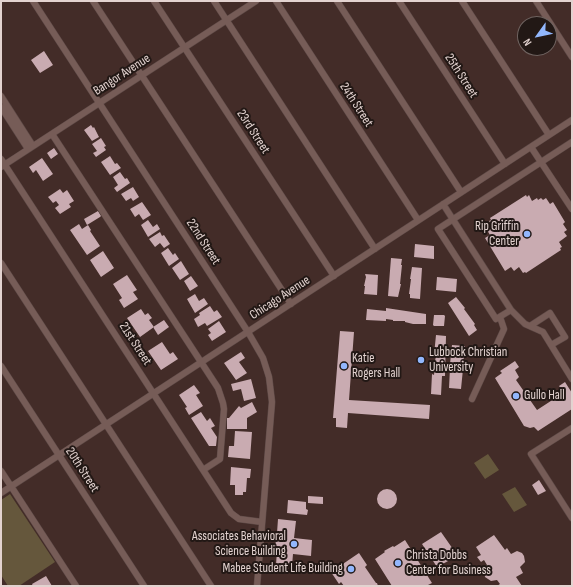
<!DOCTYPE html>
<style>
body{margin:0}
#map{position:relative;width:573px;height:587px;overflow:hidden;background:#432c28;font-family:"Sofia Sans Condensed",sans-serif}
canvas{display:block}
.frame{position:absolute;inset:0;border:2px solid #e3d3d0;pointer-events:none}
.north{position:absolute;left:517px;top:16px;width:40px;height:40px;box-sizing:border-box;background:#221815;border:1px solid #6f6360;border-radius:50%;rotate:237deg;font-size:11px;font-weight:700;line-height:16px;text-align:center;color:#e3d3d0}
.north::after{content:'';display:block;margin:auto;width:14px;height:18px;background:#92b7fd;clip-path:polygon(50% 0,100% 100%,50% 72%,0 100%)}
</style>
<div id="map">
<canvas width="573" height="587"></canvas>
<div class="frame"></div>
<div class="north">N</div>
</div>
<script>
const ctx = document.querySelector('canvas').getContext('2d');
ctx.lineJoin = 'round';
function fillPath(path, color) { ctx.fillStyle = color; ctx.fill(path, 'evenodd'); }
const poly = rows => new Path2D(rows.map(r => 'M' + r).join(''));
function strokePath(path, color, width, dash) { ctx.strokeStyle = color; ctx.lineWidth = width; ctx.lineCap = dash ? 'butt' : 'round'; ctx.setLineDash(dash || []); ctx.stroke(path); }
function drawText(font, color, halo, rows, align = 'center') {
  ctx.font = font + ' "Sofia Sans Condensed",sans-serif'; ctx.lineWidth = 4; ctx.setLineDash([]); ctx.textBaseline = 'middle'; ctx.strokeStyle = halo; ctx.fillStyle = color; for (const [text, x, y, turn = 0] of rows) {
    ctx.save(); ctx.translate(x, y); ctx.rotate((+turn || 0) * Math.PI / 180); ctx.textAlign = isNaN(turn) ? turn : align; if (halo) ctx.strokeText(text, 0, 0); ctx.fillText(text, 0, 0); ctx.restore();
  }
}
fillPath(poly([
 [488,454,499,470,485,479,474,463],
 [515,487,527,505,514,512,502,494],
 [10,494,55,562,19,586,8,586,1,575,1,500]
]), '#65573c');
fillPath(poly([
 [44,51,53,65,40,73,31,60],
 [91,125,93,128,94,127,99,137,92,141,84,130],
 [101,138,106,146,104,147,106,150,96,157,93,153,97,151,92,144],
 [54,148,58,154,51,159,47,153],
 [110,156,115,164,117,163,121,168,110,175,101,162],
 [42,158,53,174,43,181,36,170,33,173,29,167],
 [120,172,125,179,127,178,130,183,117,192,114,188,118,185,113,177],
 [133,187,139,197,133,201,131,198,126,201,121,194],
 [60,189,63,193,67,190,74,201,69,204,71,207,60,214,55,208,59,205,56,201,53,203,48,197],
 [526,195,527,197,529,195,532,201,537,198,538,200,541,198,543,200,546,198,550,204,553,202,565,222,563,224,567,230,564,232,567,236,559,242,562,247,560,248,561,250,526,273,525,272,523,273,519,267,514,271,511,267,505,271,485,238,490,235,487,230,493,226,489,221,491,220,490,218],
 [142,202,151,215,143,220,139,214,135,217,130,209],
 [98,211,101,216,100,217,87,225,84,219],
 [148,220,153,227,157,224,160,229,148,237,141,225],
 [79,224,82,229,88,225,91,230,90,231,100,246,87,255,70,230],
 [160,232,162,236,164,235,170,244,164,248,160,243,155,247,149,239],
 [415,244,434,246,434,259,414,257],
 [168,248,173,255,175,253,179,259,169,266,161,253],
 [103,251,114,268,101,277,90,260],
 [391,258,402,259,401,265,402,265,400,284,401,284,398,297,388,296],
 [181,261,189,274,180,280,172,268],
 [412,267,422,268,420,299,410,298,410,294,409,294,411,279,410,279],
 [365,274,378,275,377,295,364,294,365,286,364,286,366,277],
 [127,275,137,290,133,292,138,299,124,308,119,300,122,298,113,284],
 [191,276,198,286,190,291,184,281],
 [437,277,457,279,456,292,436,290],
 [195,294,199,301,204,298,208,304,195,313,187,299],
 [456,297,465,308,464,309,475,324,474,325,477,330,469,336,448,303],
 [210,306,214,312,217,310,222,317,207,326,205,323,198,327,194,319,200,315,199,313],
 [386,308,426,314,426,324,413,324,405,322,405,321,393,321,393,320,386,319,386,321,366,320,367,309,386,311],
 [141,309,145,315,148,313,152,318,149,320,154,327,140,337,127,318],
 [434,315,444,315,445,316,444,326,434,326,433,325],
 [164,320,169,327,158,335,153,327],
 [219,321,226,332,212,341,208,335,211,333,208,329],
 [340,331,354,332,349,400,430,405,429,419,348,413,347,428,336,427,336,418,333,418],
 [436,335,446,336,445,376,442,376,441,395,431,394,432,374,434,375,435,366,434,366,436,356,434,355],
 [162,342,170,354,173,352,178,359,161,370,148,351],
 [452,345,465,346,463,365,450,364],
 [241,352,245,358,239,362,247,373,236,380,224,363],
 [515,361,519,367,515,370,519,377,516,380,537,410,557,397,555,394,562,390,559,386,565,382,572,393,572,409,538,431,534,427,530,428,524,426,495,378,502,373,500,371],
 [450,368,463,369,461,389,449,388],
 [251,379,256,398,244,401,241,389,233,391,231,384],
 [194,385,200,393,196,395,203,406,189,415,185,408,187,407,179,395],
 [252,402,257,412,247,418,247,429,227,429,227,418,229,418,239,406,241,408],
 [201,412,207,421,210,418,215,426,211,428,217,437,216,446,209,446,191,418],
 [235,431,252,432,250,459,228,457,229,446,234,446],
 [231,467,251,469,250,478,247,478,246,492,243,492,243,495,235,495,235,485,230,485],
 [539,480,546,491,538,495,532,485],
 '377 499a10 10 0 1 1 20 0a10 10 0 1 1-20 0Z',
 [308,496,323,497,323,504,308,503],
 [288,500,306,502,306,509,308,510,307,515,287,513],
 [278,519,296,521,294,538,312,540,311,556,293,554,292,566,276,565,277,551,275,551,276,538,278,538,278,533,277,533],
 [441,532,455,552,448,556,450,560,437,567,422,544],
 [494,535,505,550,507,548,511,554,517,551,522,553,524,556,525,562,520,567,523,573,516,577,522,586,497,586,500,584,497,580,491,581,485,577,484,571,487,565,484,560,481,562,477,557,481,555,476,547],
 [405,540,432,583,426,586,392,586,375,559,385,552,384,551,393,546,394,547],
 [359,553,367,565,365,567,376,583,377,583,378,586,344,586,341,582,339,584,331,572],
 [46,576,52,586,33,586,32,584]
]), '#c9abb1');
const minor = poly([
 [33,1,248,332,263,358,269,377,272,402,257,586],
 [93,1,291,304],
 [154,1,334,276],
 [214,1,375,249],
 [276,1,418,220],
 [337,1,461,192],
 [399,1,505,164],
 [462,1,549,135],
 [536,1,572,57],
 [1,96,33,146],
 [1,107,28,149],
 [52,134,218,388,223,403,224,409,220,459,203,470],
 [531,147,572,209],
 [1,159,231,513,239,519,262,522],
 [1,167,256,1],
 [443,204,511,310,525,324,543,332,572,379],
 [1,263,211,586],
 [511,310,496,319,438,229,572,142],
 [530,326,550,313,565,337,551,345],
 [1,366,144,586],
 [472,399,504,329,500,317],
 [572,428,531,454,572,518],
 [1,471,76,586],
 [1,493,572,120]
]);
strokePath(minor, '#5d4946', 7);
strokePath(minor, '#765c57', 6);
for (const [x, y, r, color] of [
 [527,234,4,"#92b7fd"],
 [421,360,4,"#92b7fd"],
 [344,366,4,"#92b7fd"],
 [516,396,4,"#92b7fd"],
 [294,544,4,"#92b7fd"],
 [398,563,4,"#92b7fd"],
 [351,569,4,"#92b7fd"]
]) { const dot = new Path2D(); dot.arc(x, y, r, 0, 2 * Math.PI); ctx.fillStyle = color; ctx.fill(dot); strokePath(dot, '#221815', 1.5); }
drawText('13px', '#e3d3d0', '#221815', [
 ["Bangor Avenue",122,75,-33],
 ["25th Street",461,76,57],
 ["24th Street",356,105,57],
 ["23rd Street",253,132,57],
 ["22nd Street",203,242,57],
 ["Chicago Avenue",280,298,-33],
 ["21st Street",135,344,57],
 ["20th Street",82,470,57]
]);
drawText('13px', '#e3d3d0', '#221815', [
 ["Rip Griffin",519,227,"right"],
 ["Center",519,242,"right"],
 ["Lubbock Christian",429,353],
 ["University",429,368],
 ["Katie",352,359],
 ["Rogers Hall",352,374],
 ["Gullo Hall",524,396],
 ["Associates Behavioral",286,537,"right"],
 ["Science Building",286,552,"right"],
 ["Christa Dobbs",406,556],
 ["Center for Business",406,571],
 ["Mabee Student Life Building",343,569,"right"]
], 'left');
</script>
